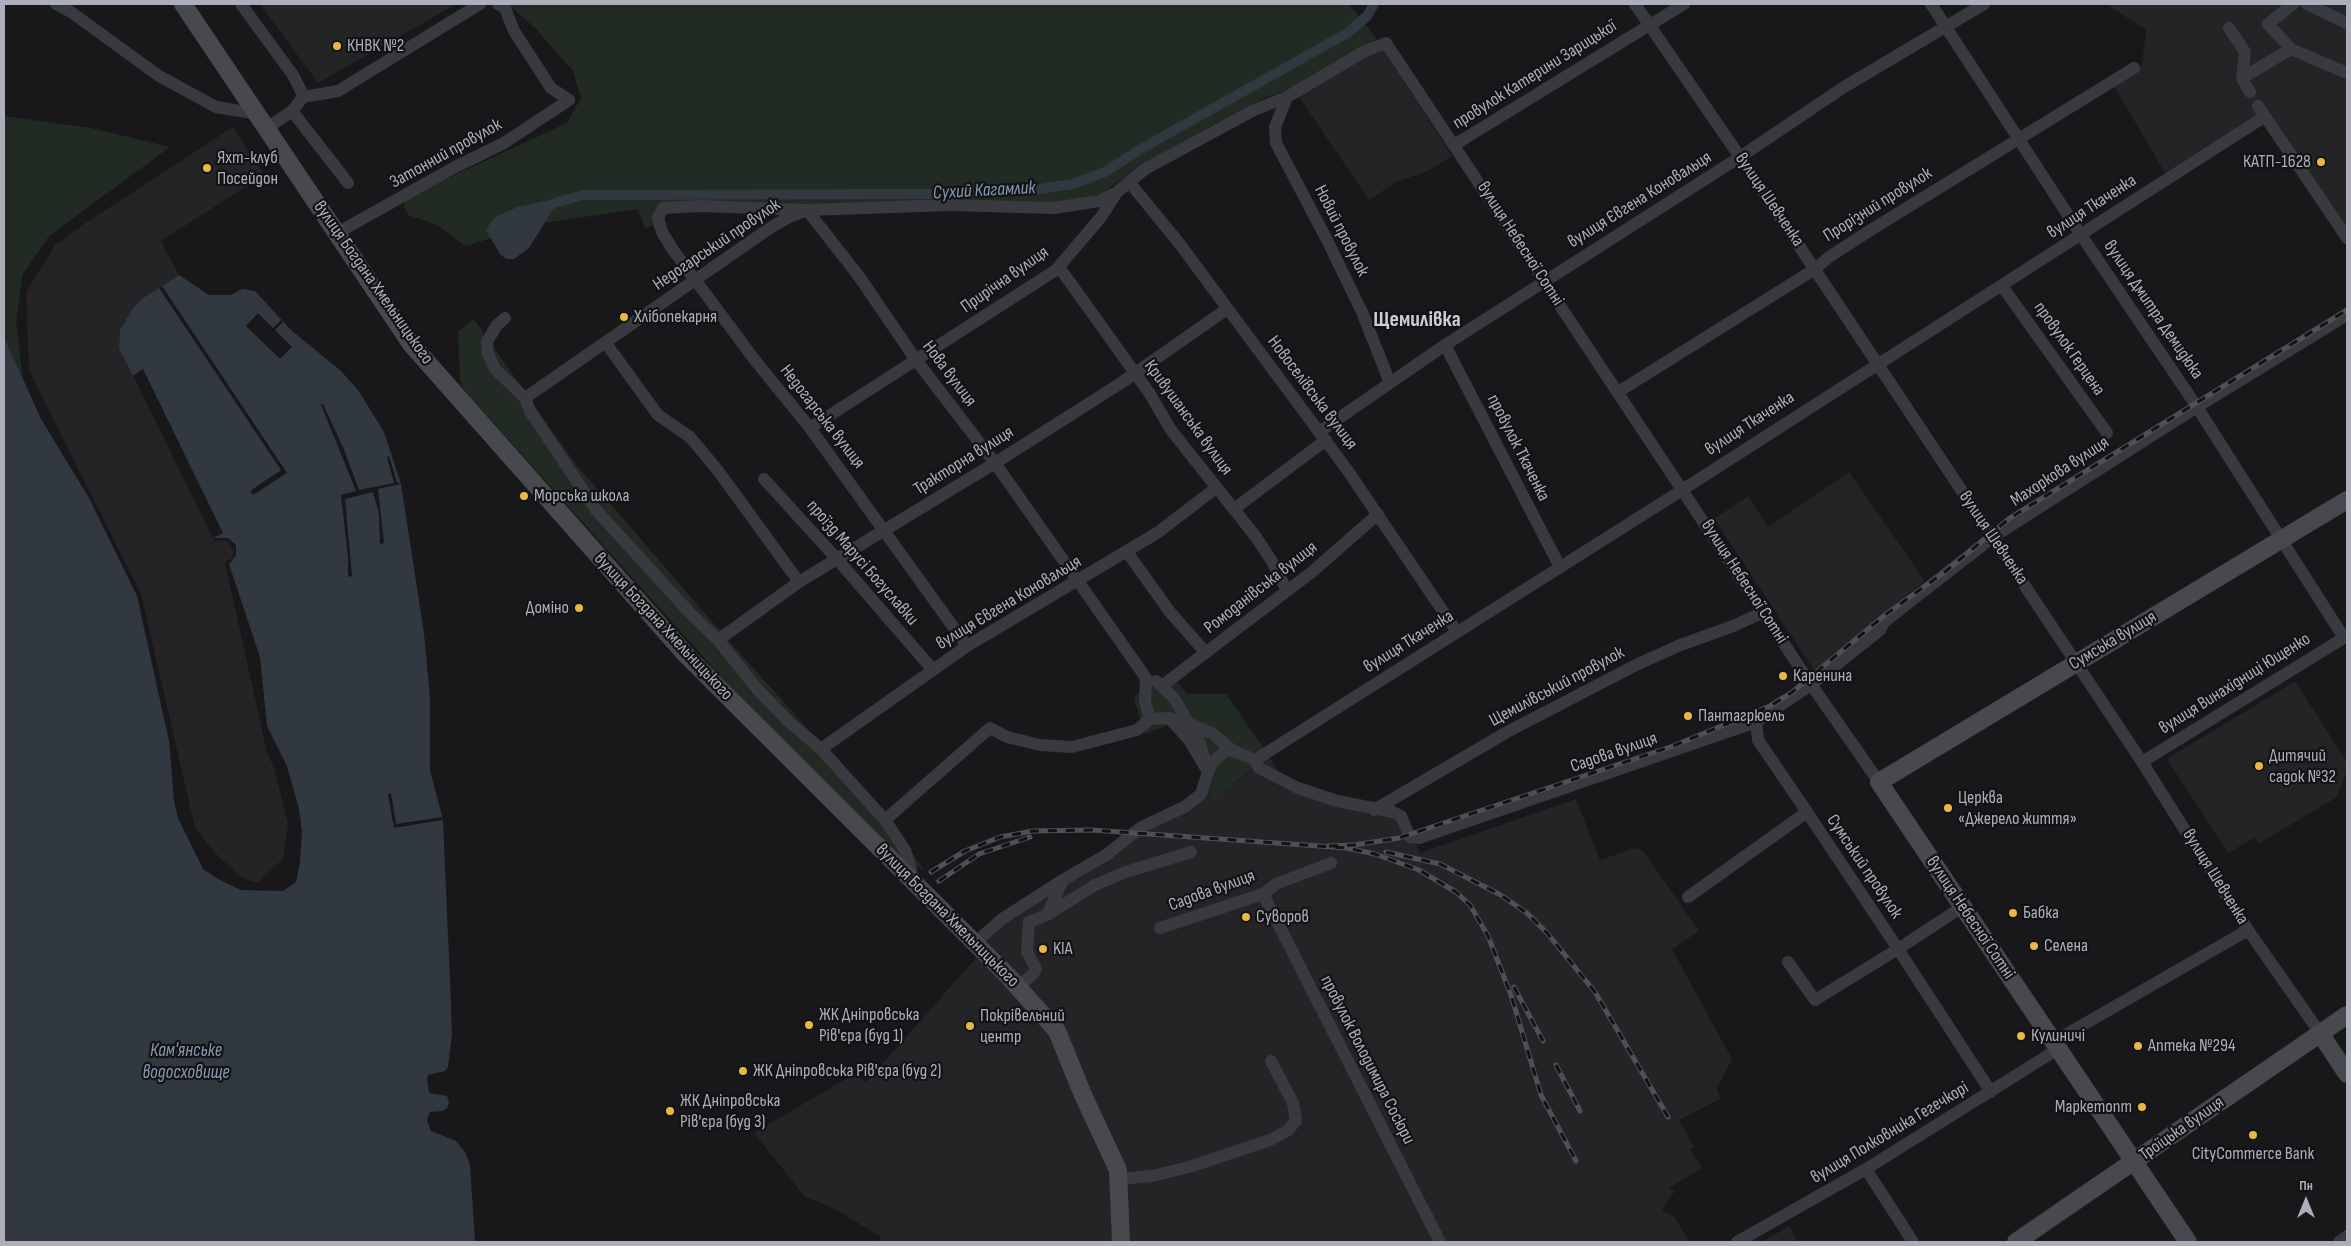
<!DOCTYPE html>
<meta charset="utf-8">
<style>
body{margin:0}
#map{position:relative;width:2351px;height:1246px;overflow:hidden;background:#18181a;font-family:"Sofia Sans Condensed",sans-serif}
canvas{display:block}
.frame{position:absolute;inset:0;border:5px solid #abafb9;pointer-events:none}
.north{position:absolute;left:2281px;top:1176px;width:50px;height:50px;-webkit-text-stroke:4px #131315;paint-order:stroke;rotate:0deg;font-size:14px;font-weight:700;line-height:20px;text-align:center;color:#abafb9}
.north::after{content:'';display:block;margin:auto;width:18px;height:22px;background:#abafb9;clip-path:polygon(50% 0,100% 100%,50% 72%,0 100%)}
</style>
<div id="map">
<canvas width="2351" height="1246"></canvas>
<div class="frame"></div>
<div class="north">Пн</div>
</div>
<script>
const ctx = document.querySelector('canvas').getContext('2d');
ctx.lineJoin = 'round';
function fillPath(path, color) { ctx.fillStyle = color; ctx.fill(path, 'evenodd'); }
const poly = rows => new Path2D(rows.map(r => 'M' + r).join(''));
function strokePath(path, color, width, dash) { ctx.strokeStyle = color; ctx.lineWidth = width; ctx.lineCap = dash ? 'butt' : 'round'; ctx.setLineDash(dash || []); ctx.stroke(path); }
function drawText(font, color, halo, rows, align = 'center') {
  ctx.font = font + ' "Sofia Sans Condensed",sans-serif'; ctx.lineWidth = 4.5; ctx.setLineDash([]); ctx.textBaseline = 'middle'; ctx.strokeStyle = halo; ctx.fillStyle = color; for (const [text, x, y, turn = 0] of rows) {
    ctx.save(); ctx.translate(x, y); ctx.rotate((+turn || 0) * Math.PI / 180); ctx.textAlign = isNaN(turn) ? turn : align; if (halo) ctx.strokeText(text, 0, 0); ctx.fillText(text, 0, 0); ctx.restore();
  }
}
fillPath(poly([
 [260,4,456,4,318,83],
 [2106,4,2347,4,2347,232,2263,111,2165,173,2114,86,2142,65,2146,30],
 [1377,39,1452,156,1428,171,1396,182,1369,200,1293,88],
 [233,127,264,175,161,241,179,275,143,298,133,308,120,330,119,348,215,542,221,540,228,541,234,551,232,558,225,563,267,752,274,768,288,824,283,859,257,883,242,878,218,856,195,828,141,594,29,371,26,292,55,245,84,224],
 [1849,472,1925,581,1814,670,1714,519,1748,496,1768,527],
 [2295,681,2347,762,2347,770,2337,797,2260,843,2254,838,2228,853,2167,759],
 [1269,756,1277,769,1291,782,1405,816,1420,853,1576,799,1600,860,1635,848,1644,852,1699,931,1672,949,1732,1059,1717,1088,1720,1099,1679,1120,1694,1147,1690,1149,1702,1168,1669,1188,1674,1192,1662,1210,1675,1218,1689,1242,878,1242,881,1237,833,1208,804,1196,754,1133,854,1074,866,1082,975,959,979,930,1182,803,1200,788,1236,783],
 [1789,1226,1798,1242,1762,1242]
]), '#242427');
fillPath(poly([
 [508,4,1349,4,1377,39,1293,88,1262,99,1198,133,1139,167,1104,192,1084,200,1056,203,865,205,660,205,655,225,645,228,638,209,543,223,552,211,553,204,545,202,517,207,497,216,486,230,491,238,466,246,435,224,408,215,404,206,407,197,567,123,581,98,573,71,535,28],
 [4,116,91,128,170,147,49,236,23,274,16,321,23,379,4,337],
 [474,319,574,462,721,632,885,815,925,871,896,855,724,680,464,390,460,380,458,331],
 [1172,675,1187,694,1226,694,1269,756,1214,799,1209,783,1171,724,1145,734,1134,698,1142,690]
]), '#222a24');
fillPath(poly([
 [545,201,553,203,552,211,529,248,514,259,506,259,500,254,486,230,491,222,497,216,517,207],
 [179,275,209,295,231,295,242,289,255,291,291,330,341,371,358,390,384,432,401,484,424,633,430,698,430,770,443,820,451,1004,452,1034,448,1067,445,1071,428,1075,427,1078,429,1093,447,1096,449,1102,447,1108,443,1111,430,1112,427,1120,431,1131,456,1141,465,1152,470,1165,475,1242,4,1242,4,337,41,419,89,498,137,596,169,741,174,801,178,818,203,869,218,879,241,890,283,891,296,882,300,862,302,832,299,809,287,766,267,726,260,657,229,564,236,555,236,545,228,538,213,538,119,348,120,330,133,308,143,298]
]), '#31383f');
fillPath(poly([
 [162,286,287,473,253,495,250,491,281,470,159,288],
 [258,313,273,328,281,320,283,322,275,330,292,347,280,359,246,326],
 [143,369,223,533,213,538,133,376],
 [323,404,343,447,359,490,394,483,387,457,389,456,397,482,401,484,378,489,384,543,380,544,379,514,373,492,345,499,352,576,348,577,348,558,341,495,356,491,326,417,321,405],
 [391,793,396,824,442,817,443,820,394,828,388,794]
]), '#18181a');
strokePath(poly([
 [543,210,554,203,583,195,944,194,1033,190,1073,184,1107,171,1139,150,1349,32,1367,16,1374,4]
]), '#31383f', 10);
strokePath(poly([
 [56,4,71,12,159,76,216,107,258,114],
 [241,4,293,75,301,91,303,97,292,111,348,183],
 [1635,4,1740,157,2142,762,2248,930,2320,1033],
 [1931,4,2081,235,2197,407,2344,638],
 [2293,4,2268,24,2291,49,2347,73],
 [2307,4,2347,23],
 [2229,28,2245,52,2242,78,2250,92],
 [2242,78,2291,49],
 [303,97,338,91,480,4],
 [1287,97,1275,127,1276,143,1327,240,1362,312,1390,383],
 [2258,106,2347,238],
 [267,128,292,111],
 [1454,145,1684,4],
 [1130,183,1179,243,1348,471,1457,632],
 [337,233,455,167,504,143,569,100,551,88,514,31,505,8,498,4],
 [1059,267,1150,394,1171,430,1256,537,1273,563,1287,591],
 [2002,286,2107,433],
 [505,318,496,326,487,342,488,354,495,369,525,398,530,411,596,510,690,613,718,640,758,690,789,722,821,749,885,820,905,850,914,881],
 [605,342,658,415,690,437,719,472,799,582],
 [1445,345,1560,567],
 [1618,392,1815,269,1829,257,1874,228,2134,68],
 [525,398,770,228,787,218,807,210,950,205,1054,208,1099,201,1117,192],
 [810,428,1056,270,1101,217,1117,192,1145,169,1254,110,1287,97,1365,51,1386,43,1808,680,1879,782],
 [1319,432,1445,345,1740,157,1844,87,1984,4],
 [764,479,837,559,933,670],
 [1234,509,1326,440],
 [1127,552,1170,612,1206,653],
 [718,640,799,582,995,463,1121,383,1227,309],
 [967,646,810,428,754,359,673,250,662,232,658,218,663,208,701,206,807,210,858,275,916,360,995,463,1146,678,1145,701,1150,719,1169,718,1188,723,1200,743,1208,772,1212,763,1224,752,1232,750,1255,760],
 [1156,681,1174,698,1188,723,1213,734,1232,750],
 [1163,685,1312,572,1378,514],
 [1756,722,1758,740,1807,812],
 [821,749,967,646,1157,533,1216,488],
 [1255,760,1259,768,1298,788,1337,801,1393,812,1401,816,1410,837,1419,838,1756,722,1812,684,1880,630,1884,622,1993,537,2197,407,2347,315],
 [1255,760,1668,499,2264,117],
 [2142,762,2347,636],
 [1374,810,1507,732,1638,664,1678,646,1733,626,1764,612],
 [885,820,990,728,1007,737,1040,745,1072,747,1137,730,1150,719],
 [1263,894,1440,1242],
 [1688,897,1807,812,1898,949,1962,907],
 [1047,915,1095,885,1126,872,1191,852],
 [1160,928,1263,894,1276,884,1331,863],
 [975,943,1002,919,1061,881],
 [1788,962,1815,1000,1898,949,1991,1092],
 [1018,987,1033,974,1036,969,1027,952,1029,922,1047,915,1063,880,1106,855,1140,828,1186,806,1201,794,1208,772,1190,741,1171,720],
 [2053,1042,2248,930],
 [1866,1169,1913,1242],
 [1119,1179,1152,1176,1189,1167,1270,1140,1287,1131,1296,1121,1293,1103,1271,1061],
 [1737,1242,1866,1169,2058,1049],
 [2339,1242,2347,1236]
]), '#393a3f', 12);
strokePath(poly([
 [183,4,411,344,687,656,1008,976,1057,1031,1083,1095,1118,1170,1121,1242],
 [2320,1033,2347,1074],
 [2016,1242,2347,1015],
 [2188,1242,1879,782,2347,500]
]), '#48494f', 18);
const rail = poly([
 [1329,846,1354,845,1399,838,1673,746,1770,706,1791,693,1885,615,1946,571,2010,518,2347,310],
 [1386,852,1440,864,1499,894,1527,913,1547,933,1595,992,1668,1117],
 [931,872,965,851,1000,837,1033,831,1092,830,1347,848,1375,854,1419,870,1456,892,1470,905,1488,936,1511,995,1541,1095,1576,1161],
 [939,881,979,854,1030,837],
 [1514,987,1543,1041],
 [1556,1065,1580,1111]
]);
strokePath(rail, '#4f5056', 5);
strokePath(rail, '#131315', 3, [9]);
for (const [x, y, r, color] of [
 [337,46,5,"#e7b843"],
 [2321,162,5,"#e7b843"],
 [207,168,5,"#e7b843"],
 [624,317,5,"#e7b843"],
 [524,496,5,"#e7b843"],
 [579,608,5,"#e7b843"],
 [1783,676,5,"#e7b843"],
 [1688,716,5,"#e7b843"],
 [2259,766,5,"#e7b843"],
 [1948,808,5,"#e7b843"],
 [2013,913,5,"#e7b843"],
 [1246,917,5,"#e7b843"],
 [2034,946,5,"#e7b843"],
 [1043,949,5,"#e7b843"],
 [809,1025,5,"#e7b843"],
 [970,1026,5,"#e7b843"],
 [2021,1036,5,"#e7b843"],
 [2138,1046,5,"#e7b843"],
 [743,1071,5,"#e7b843"],
 [2142,1107,5,"#e7b843"],
 [670,1111,5,"#e7b843"],
 [2253,1135,5,"#e7b843"]
]) { const dot = new Path2D(); dot.arc(x, y, r, 0, 2 * Math.PI); ctx.fillStyle = color; ctx.fill(dot); strokePath(dot, '#131315', 2); }
drawText('18px', '#abafb9', '#131315', [
 ["КНВК №2",347,46],
 ["Яхт-клуб",217,158],
 ["Посейдон",217,179],
 ["КАТП-1628",2311,162,"right"],
 ["Хлібопекарня",634,317],
 ["Морська школа",534,496],
 ["Доміно",569,608,"right"],
 ["Каренина",1793,676],
 ["Пантагрюель",1698,716],
 ["Дитячий",2269,756],
 ["садок №32",2269,777],
 ["Церква",1958,798],
 ["«Джерело життя»",1958,819],
 ["Бабка",2023,913],
 ["Суворов",1256,917],
 ["Селена",2044,946],
 ["KIA",1053,949],
 ["ЖК Дніпровська",819,1015],
 ["Рів'єра (буд 1)",819,1036],
 ["Покрівельний",980,1016],
 ["центр",980,1037],
 ["Кулиничі",2031,1036],
 ["Аптека №294",2148,1046],
 ["ЖК Дніпровська Рів'єра (буд 2)",753,1071],
 ["ЖК Дніпровська",680,1101],
 ["Рів'єра (буд 3)",680,1122],
 ["Маркетопт",2132,1107,"right"],
 ["CityCommerce Bank",2253,1154,"center"]
], 'left');
drawText('18px', '#abafb9', '#131315', [
 ["провулок Катерини Зарицької",1535,75,-32],
 ["Затонний провулок",446,154,-29],
 ["вулиця Євгена Коновальця",1640,200,-32],
 ["вулиця Шевченка",1769,200,56],
 ["Прорізний провулок",1878,205,-32],
 ["вулиця Ткаченка",2092,207,-33],
 ["Новий провулок",1341,231,63],
 ["вулиця Небесної Сотні",1520,244,57],
 ["Недогарський провулок",717,245,-34],
 ["Прирічна вулиця",1005,280,-35],
 ["вулиця Богдана Хмельницького",373,283,55],
 ["вулиця Дмитра Демидюка",2153,310,56],
 ["провулок Герцена",2069,349,55],
 ["Нова вулиця",949,374,53],
 ["Новоселівська вулиця",1312,393,53],
 ["Недогарська вулиця",822,417,52],
 ["Кривушанська вулиця",1188,418,54],
 ["вулиця Ткаченка",1750,424,-33],
 ["провулок Ткаченка",1518,448,63],
 ["Тракторна вулиця",964,461,-32],
 ["Махоркова вулиця",2060,472,-33],
 ["вулиця Шевченка",1993,538,56],
 ["проїзд Марусі Богуславки",862,563,49],
 ["вулиця Небесної Сотні",1744,582,57],
 ["Ромоданівська вулиця",1261,588,-38],
 ["вулиця Євгена Коновальця",1009,603,-31],
 ["вулиця Богдана Хмельницького",663,627,47],
 ["Сумська вулиця",2113,641,-31],
 ["вулиця Ткаченка",1409,642,-32],
 ["вулиця Винахідниці Ющенко",2235,684,-32],
 ["Щемилівський провулок",1557,687,-28],
 ["Садова вулиця",1614,753,-19],
 ["Сумський провулок",1864,867,56],
 ["вулиця Шевченка",2215,877,58],
 ["Садова вулиця",1212,891,-20],
 ["вулиця Богдана Хмельницького",947,916,45],
 ["вулиця Небесної Сотні",1970,918,56],
 ["провулок Володимира Сосюри",1367,1060,63],
 ["Троїцька вулиця",2182,1129,-35],
 ["вулиця Полковника Гегечкорі",1890,1133,-31]
]);
drawText('italic 19px', '#859ab2', '#131315', [
 ["Сухий Кагамлик",984,191,-3],
 ["Кам'янське",186,1051],
 ["водосховище",186,1073]
]);
drawText('bold 22px', '#ccced5', '#131315', [
 ["Щемилівка",1417,320]
]);
</script>
